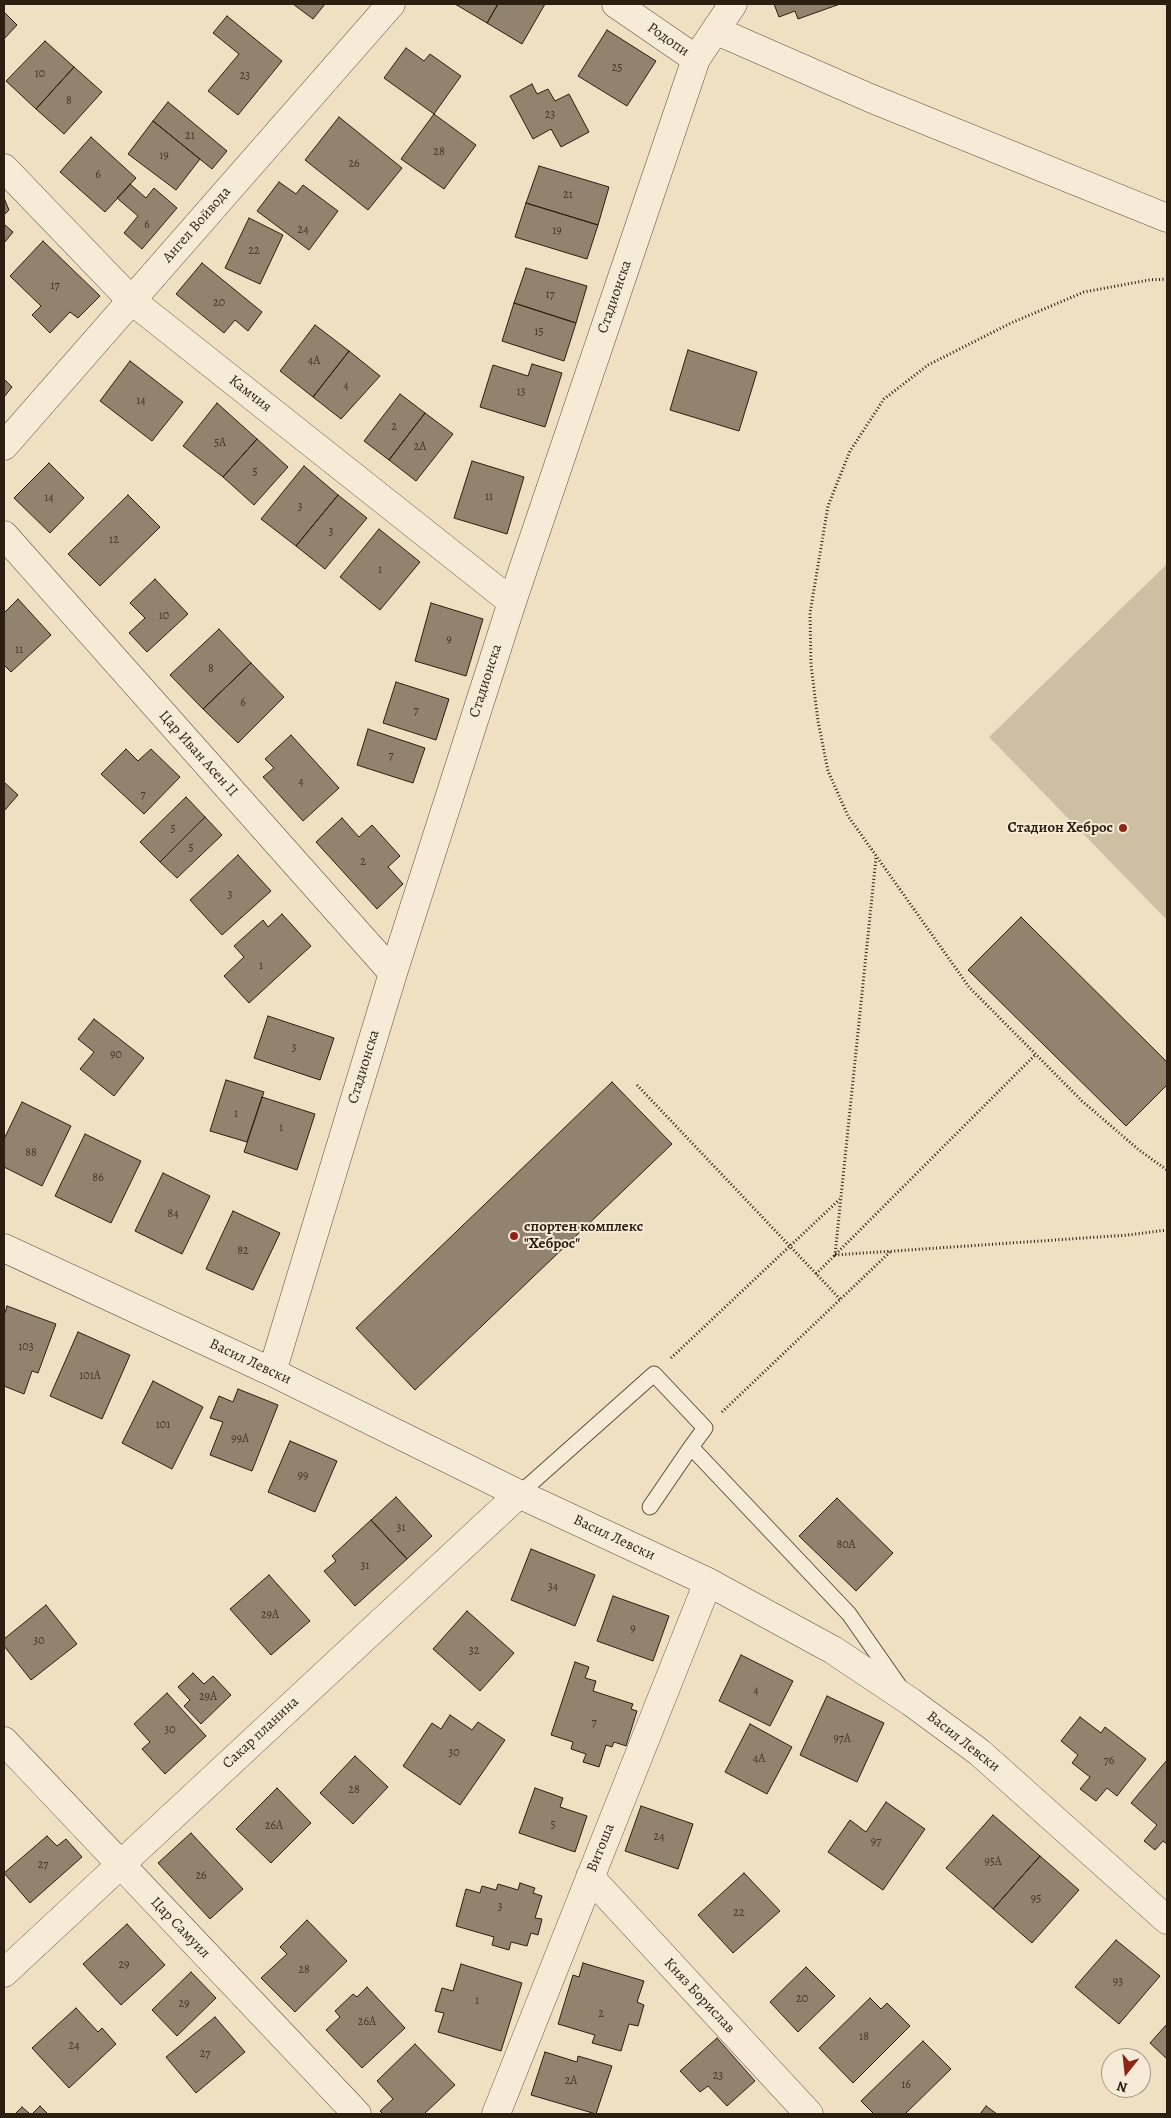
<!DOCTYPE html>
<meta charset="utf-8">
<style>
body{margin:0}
#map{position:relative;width:1171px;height:2118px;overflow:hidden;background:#efe0c1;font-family:Alegreya,serif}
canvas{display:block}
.frame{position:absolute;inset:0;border:5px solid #2c1e11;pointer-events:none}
.north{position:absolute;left:1101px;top:2048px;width:50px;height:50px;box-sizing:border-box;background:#f5ebd7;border:1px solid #a59988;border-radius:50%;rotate:196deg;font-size:14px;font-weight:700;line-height:20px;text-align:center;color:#2c1e11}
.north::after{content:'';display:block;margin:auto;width:18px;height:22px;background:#8f2418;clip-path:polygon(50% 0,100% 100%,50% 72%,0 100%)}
</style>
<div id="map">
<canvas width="1171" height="2118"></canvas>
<div class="frame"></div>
<div class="north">N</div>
</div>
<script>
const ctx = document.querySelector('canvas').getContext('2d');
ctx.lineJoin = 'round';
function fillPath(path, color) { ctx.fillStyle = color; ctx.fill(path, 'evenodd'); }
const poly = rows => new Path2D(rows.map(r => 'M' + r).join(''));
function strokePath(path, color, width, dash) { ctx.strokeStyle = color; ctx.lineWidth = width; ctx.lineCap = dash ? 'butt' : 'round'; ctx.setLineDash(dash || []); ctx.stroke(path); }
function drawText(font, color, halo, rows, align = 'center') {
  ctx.font = font + ' Alegreya,serif'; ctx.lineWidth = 4; ctx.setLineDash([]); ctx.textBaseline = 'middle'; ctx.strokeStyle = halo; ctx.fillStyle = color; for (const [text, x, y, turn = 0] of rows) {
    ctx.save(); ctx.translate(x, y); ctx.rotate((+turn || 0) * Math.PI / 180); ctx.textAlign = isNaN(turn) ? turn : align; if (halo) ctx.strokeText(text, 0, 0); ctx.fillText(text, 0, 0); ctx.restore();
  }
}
fillPath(poly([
 [1167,564,1167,920,989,737]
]), '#cebfa3');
const building = poly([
 [293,4,325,4,313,19,293,4],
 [455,4,498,4,487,23,455,4],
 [498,4,545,4,522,44,487,23,498,4],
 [774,4,840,4,798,19,795,11,779,17,774,4],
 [4,12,17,25,4,39,4,12],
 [227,16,282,61,238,115,208,91,239,54,213,33,227,16],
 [607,30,656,61,627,106,578,76,607,30],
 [45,41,74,67,36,109,6,81,45,41],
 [406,48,424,61,430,54,461,76,434,114,384,78,406,48],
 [74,67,102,92,64,134,36,109,74,67],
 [532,84,537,94,548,89,555,101,569,94,589,132,561,147,551,129,533,139,510,96,532,84],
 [168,102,227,151,212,169,153,121,168,102],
 [434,114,476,145,444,189,401,159,434,114],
 [339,117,402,168,368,210,305,160,339,117],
 [153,121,200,159,176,190,128,154,153,121],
 [91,137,136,178,105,212,60,172,91,137],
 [539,166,609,187,598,225,526,203,539,166],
 [279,182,296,194,303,185,338,211,309,250,257,211,279,182],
 [130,184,146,198,154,188,177,208,142,249,124,233,138,216,117,198,130,184],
 [4,198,9,210,4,215,4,198],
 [526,203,598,225,587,259,515,237,526,203],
 [249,218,283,235,260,284,225,268,249,218],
 [4,224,13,232,4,243,4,224],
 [43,241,100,296,78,318,70,312,50,333,32,315,41,306,10,276,43,241],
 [202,263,262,312,248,331,235,320,224,333,176,294,202,263],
 [526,268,587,286,576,323,514,303,526,268],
 [514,303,576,323,564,361,502,341,514,303],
 [315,325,349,351,313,397,280,371,315,325],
 [688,350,757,372,739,431,670,410,688,350],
 [349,351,380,376,341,419,313,397,349,351],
 [130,361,183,402,152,441,100,401,130,361],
 [532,364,562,373,545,427,480,407,493,365,528,376,532,364],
 [4,379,12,387,4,397,4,379],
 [400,394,425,413,389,460,364,441,400,394],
 [217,403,257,439,223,477,183,446,217,403],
 [425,413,453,434,416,481,389,460,425,413],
 [257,439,288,467,254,505,223,477,257,439],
 [472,461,524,477,507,534,454,518,472,461],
 [49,463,84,498,50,533,14,498,49,463],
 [304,466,338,495,296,546,261,519,304,466],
 [128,495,160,527,100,586,68,554,128,495],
 [338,495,367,518,325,569,296,546,338,495],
 [379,529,420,562,380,610,340,577,379,529],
 [155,579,188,614,147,652,129,633,145,618,130,603,155,579],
 [18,599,51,635,11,672,4,665,4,613,18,599],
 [431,603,483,619,466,676,415,661,431,603],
 [219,629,251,663,203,709,170,675,219,629],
 [251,663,284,697,238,743,203,709,251,663],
 [396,682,449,699,436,740,383,723,396,682],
 [368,729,425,748,413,783,357,765,368,729],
 [291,735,339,788,303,821,263,777,274,768,265,759,291,735],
 [126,749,138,761,151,749,180,777,144,814,101,774,126,749],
 [4,782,18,795,4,811,4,782],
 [186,797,205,817,160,862,140,842,186,797],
 [205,817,222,835,177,878,160,862,205,817],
 [342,818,359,837,372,825,400,856,388,867,403,884,377,909,316,842,342,818],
 [238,855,271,891,222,935,190,900,238,855],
 [282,914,311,946,249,1003,224,976,244,957,234,946,263,920,268,927,282,914],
 [1021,917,1167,1062,1167,1085,1126,1126,968,970,1021,917],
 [268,1016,334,1038,320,1080,254,1058,268,1016],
 [94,1019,144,1058,114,1096,80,1069,94,1052,78,1039,94,1019],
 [226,1080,264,1092,247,1142,210,1131,226,1080],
 [612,1082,672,1144,415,1390,356,1328,612,1082],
 [262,1097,315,1114,297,1170,244,1152,262,1097],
 [22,1102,71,1126,42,1186,4,1167,4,1139,22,1102],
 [85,1134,141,1161,111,1223,55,1196,85,1134],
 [163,1173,210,1196,182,1254,135,1231,163,1173],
 [233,1211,280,1233,253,1290,206,1269,233,1211],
 [7,1306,56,1324,38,1373,32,1371,24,1394,4,1386,4,1316,7,1306],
 [78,1332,130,1355,102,1419,50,1396,78,1332],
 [153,1381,203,1407,172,1469,122,1443,153,1381],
 [238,1389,278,1405,252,1471,210,1455,223,1422,210,1418,219,1396,233,1402,238,1389],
 [290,1441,337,1461,315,1512,268,1492,290,1441],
 [396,1497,432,1536,407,1559,371,1520,396,1497],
 [837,1498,893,1553,856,1591,799,1536,837,1498],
 [371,1520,407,1559,355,1606,324,1571,336,1561,332,1556,371,1520],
 [531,1549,595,1575,575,1626,511,1600,531,1549],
 [269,1575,310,1621,271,1655,230,1609,269,1575],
 [613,1596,669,1616,653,1661,597,1641,613,1596],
 [46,1605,77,1644,31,1680,4,1646,4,1639,46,1605],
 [467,1611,514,1653,480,1691,433,1649,467,1611],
 [741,1655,793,1681,770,1726,719,1701,741,1655],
 [575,1662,589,1667,585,1678,596,1681,593,1691,633,1704,631,1709,637,1711,626,1746,614,1742,612,1747,606,1745,599,1767,583,1762,586,1754,571,1749,573,1742,551,1735,575,1662],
 [193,1673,204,1684,213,1676,231,1695,201,1724,184,1706,190,1700,178,1687,193,1673],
 [167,1693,206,1736,165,1774,142,1749,150,1742,134,1724,167,1693],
 [827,1696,884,1723,857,1782,800,1755,827,1696],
 [450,1715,472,1730,478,1722,505,1740,460,1805,403,1766,432,1723,441,1729,450,1715],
 [1080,1717,1101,1733,1105,1727,1146,1759,1117,1796,1107,1788,1096,1801,1080,1789,1090,1777,1072,1763,1078,1755,1061,1741,1080,1717],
 [750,1724,792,1747,767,1794,725,1772,750,1724],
 [355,1756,388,1787,353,1824,320,1793,355,1756],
 [1167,1760,1167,1844,1163,1841,1155,1850,1144,1841,1157,1825,1131,1803,1167,1760],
 [277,1788,311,1823,271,1863,236,1829,277,1788],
 [535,1788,563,1798,560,1807,587,1816,575,1852,519,1833,535,1788],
 [886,1802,925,1829,883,1890,828,1852,850,1820,866,1832,886,1802],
 [641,1806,693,1824,678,1869,625,1851,641,1806],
 [993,1815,1040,1856,993,1909,946,1868,993,1815],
 [191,1833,243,1889,210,1919,158,1863,191,1833],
 [47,1836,57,1846,66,1839,82,1857,30,1903,4,1873,47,1836],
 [1040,1856,1079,1890,1032,1943,993,1909,1040,1856],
 [744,1873,780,1911,733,1953,698,1915,744,1873],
 [520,1883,535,1888,533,1893,542,1896,535,1918,542,1919,538,1935,531,1933,527,1946,511,1942,509,1950,492,1945,494,1937,456,1926,466,1889,480,1893,482,1886,496,1890,498,1884,518,1890,520,1883],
 [307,1920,347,1961,295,2012,261,1978,287,1954,280,1947,307,1920],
 [127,1924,165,1965,121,2005,83,1964,127,1924],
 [1116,1940,1160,1976,1119,2024,1075,1987,1116,1940],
 [583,1963,644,1981,637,2002,644,2005,638,2026,629,2024,621,2051,592,2043,595,2035,558,2024,573,1975,579,1977,583,1963],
 [461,1964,522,1983,501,2051,438,2032,444,2013,435,2011,442,1988,453,1991,461,1964],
 [806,1967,835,1996,798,2032,770,2002,806,1967],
 [191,1972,216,1998,177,2036,152,2010,191,1972],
 [367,1987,405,2028,362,2068,326,2030,340,2017,335,2011,353,1994,357,1997,367,1987],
 [870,1998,881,2009,887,2003,910,2026,853,2083,819,2048,870,1998],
 [76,2008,98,2032,102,2028,116,2044,69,2088,32,2048,76,2008],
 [215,2017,245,2052,196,2093,166,2057,215,2017],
 [1167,2024,1167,2059,1150,2043,1167,2024],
 [717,2038,755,2081,727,2106,708,2086,700,2092,680,2071,717,2038],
 [923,2041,951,2069,905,2114,874,2114,861,2101,923,2041],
 [415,2044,455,2085,424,2114,383,2114,380,2111,393,2099,377,2081,415,2044],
 [545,2052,577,2062,578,2056,612,2066,596,2114,531,2095,545,2052],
 [40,2106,48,2114,32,2114,40,2106],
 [986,2106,997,2114,980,2114,986,2106],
 [22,2107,30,2114,15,2114,22,2107]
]);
fillPath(building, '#91836d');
strokePath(building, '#2c1e11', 1);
const lane = poly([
 [519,1494,654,1374,705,1428,691,1447,849,1614,900,1687],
 [650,1507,691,1447]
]);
const street = poly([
 [616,4,696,59],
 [717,31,870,98,1167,218],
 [4,168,131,300,512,602],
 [4,446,391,4],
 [4,535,393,973],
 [4,1248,272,1372,519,1494,708,1582,833,1650,911,1702,979,1752,1167,1920],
 [272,1372,393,973,512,602,696,59,733,4],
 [4,1741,357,2114],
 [590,1877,809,2114],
 [4,1973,519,1494],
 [496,2114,708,1582]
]);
strokePath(lane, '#5d4e3d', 17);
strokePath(street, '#5d4e3d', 29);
strokePath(poly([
 [1167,279,1149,280,1084,292,1011,323,928,365,884,399,850,451,828,506,810,613,811,665,818,721,828,771,848,816,969,987,1082,1101,1139,1150,1167,1170],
 [876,858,835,1255,1128,1235,1167,1230],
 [637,1085,840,1299],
 [816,1274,1035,1055],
 [671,1358,841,1198],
 [722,1412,891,1251]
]), '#2c1e11', 3, [1, 2.5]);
strokePath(lane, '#f5ebd7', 15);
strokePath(street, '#f5ebd7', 28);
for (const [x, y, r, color] of [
 [1123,828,5,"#8f2418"],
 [514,1236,5,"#8f2418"]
]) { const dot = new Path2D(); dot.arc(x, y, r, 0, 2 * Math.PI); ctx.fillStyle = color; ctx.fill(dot); strokePath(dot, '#f5ebd7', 2); }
drawText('12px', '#453728', null, [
 ["25",617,68],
 ["10",40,74],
 ["23",245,76],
 ["8",69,101],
 ["23",550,115],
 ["21",190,136],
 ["28",439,152],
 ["19",164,156],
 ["26",354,164],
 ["6",98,175],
 ["21",568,195],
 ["6",147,225],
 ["24",303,230],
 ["19",557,231],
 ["22",254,251],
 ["17",55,286],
 ["17",550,295],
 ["20",219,303],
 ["15",539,332],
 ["4А",314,361],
 ["4",346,386],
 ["13",521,392],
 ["14",141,401],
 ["2",394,427],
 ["5А",220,443],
 ["2А",420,447],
 ["5",255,472],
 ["11",489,497],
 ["14",49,498],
 ["3",300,507],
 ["3",331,532],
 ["12",114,540],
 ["1",380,570],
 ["10",164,616],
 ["9",449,640],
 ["11",19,650],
 ["8",211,669],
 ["6",243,703],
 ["7",416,711],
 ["7",391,756],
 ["4",301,782],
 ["7",143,795],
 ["5",173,829],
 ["5",191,848],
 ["2",363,862],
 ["3",230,895],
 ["1",261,966],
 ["3",294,1048],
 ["90",116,1055],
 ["1",236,1114],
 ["1",281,1128],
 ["88",31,1153],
 ["86",98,1178],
 ["84",173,1214],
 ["82",243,1251],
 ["103",26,1347],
 ["101А",90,1376],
 ["101",163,1425],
 ["99А",240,1439],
 ["99",303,1476],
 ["31",401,1528],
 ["80А",846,1545],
 ["31",365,1566],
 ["34",553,1587],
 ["29А",270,1615],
 ["9",633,1629],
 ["30",39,1641],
 ["32",474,1651],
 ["4",756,1691],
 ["29А",208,1697],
 ["7",594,1723],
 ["30",170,1730],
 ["97А",842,1739],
 ["30",454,1753],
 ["4А",759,1759],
 ["76",1109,1761],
 ["28",354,1790],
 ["5",553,1825],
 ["26А",274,1826],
 ["24",659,1837],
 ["97",876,1842],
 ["95А",993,1862],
 ["27",43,1865],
 ["26",201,1876],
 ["95",1036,1899],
 ["3",500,1907],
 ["22",739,1913],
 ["29",124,1965],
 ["28",304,1970],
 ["93",1118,1982],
 ["20",802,1999],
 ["1",477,2001],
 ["29",184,2004],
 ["2",601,2014],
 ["26А",367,2022],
 ["18",864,2037],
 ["24",74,2046],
 ["27",205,2054],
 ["23",718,2076],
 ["2А",571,2081],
 ["16",906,2085]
]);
drawText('15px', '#2c1e11', '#f5ebd7', [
 ["Родопи",668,40,35],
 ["Ангел Войвода",197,225,-49],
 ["Стадионска",615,297,-71],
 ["Камчия",250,394,38],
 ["Стадионска",486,681,-72],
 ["Цар Иван Асен II",198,754,48],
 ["Стадионска",364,1067,-73],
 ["Васил Левски",250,1362,25],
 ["Васил Левски",614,1538,25],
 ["Сакар планина",261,1733,-43],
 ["Васил Левски",963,1742,38],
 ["Витоша",601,1848,-68],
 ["Цар Самуил",180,1928,46],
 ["Княз Борислав",699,1996,47]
]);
drawText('bold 15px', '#2c1e11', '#f5ebd7', [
 ["Стадион Хеброс",1113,828],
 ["спортен комплекс",524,1227,"left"],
 ["\"Хеброс\"",524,1244,"left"]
], 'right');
</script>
